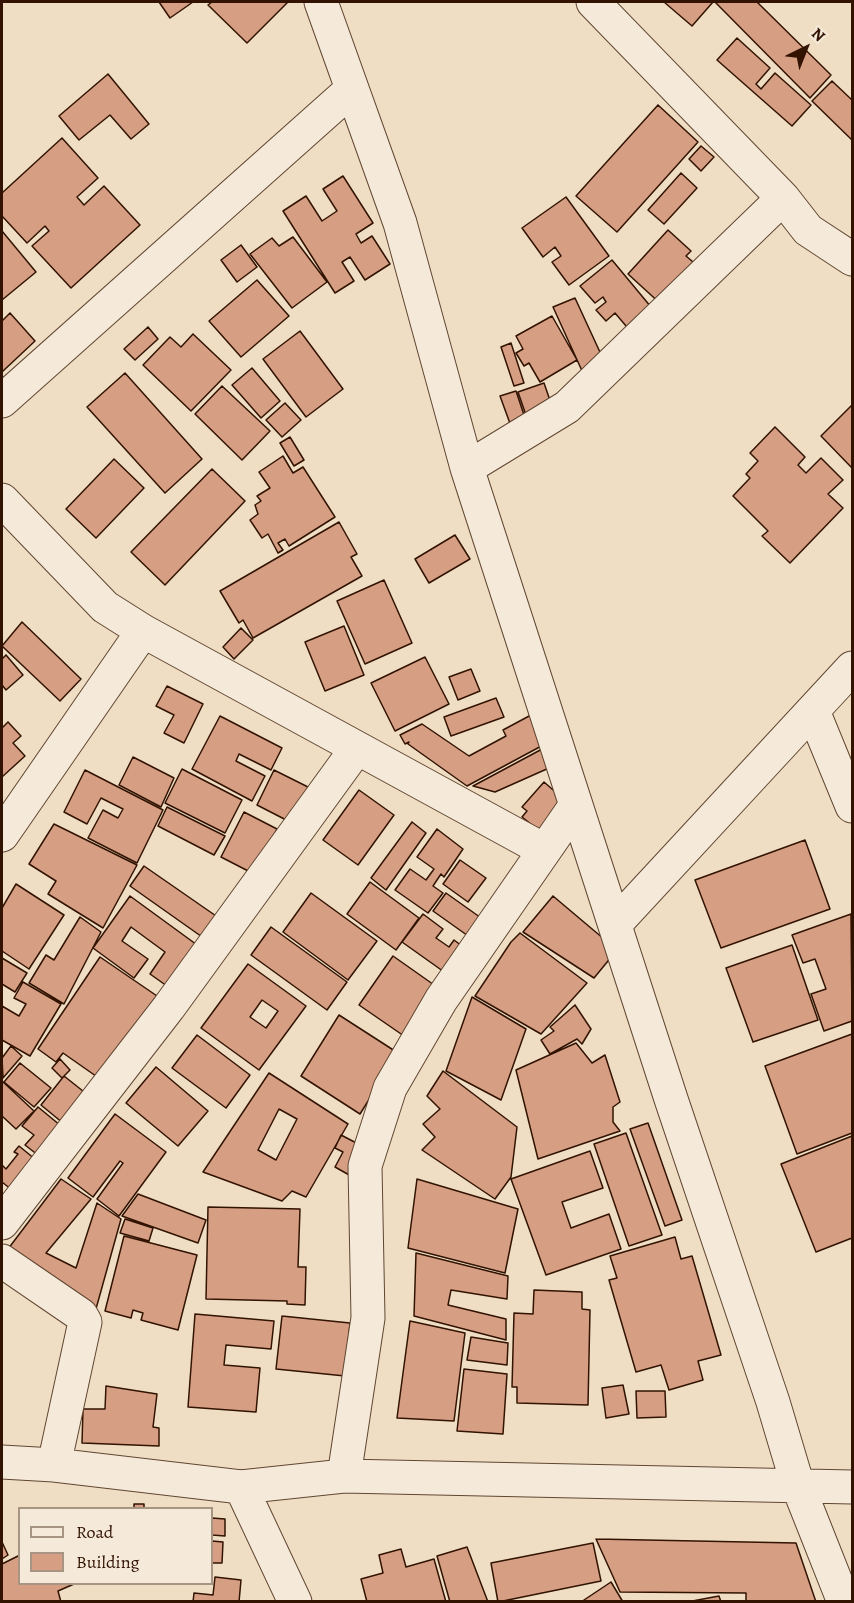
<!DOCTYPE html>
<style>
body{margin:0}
#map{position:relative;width:854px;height:1603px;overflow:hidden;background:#efdec4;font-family:Alegreya,serif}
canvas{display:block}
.frame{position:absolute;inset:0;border:3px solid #321301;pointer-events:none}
.legend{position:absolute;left:18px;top:1507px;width:195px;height:78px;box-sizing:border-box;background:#f5ead9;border:2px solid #a79483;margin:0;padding:8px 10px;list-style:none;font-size:18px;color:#321301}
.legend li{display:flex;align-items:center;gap:12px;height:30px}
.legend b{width:30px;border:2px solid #a79483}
.north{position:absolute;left:776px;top:18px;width:60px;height:60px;-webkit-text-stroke:4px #f5ead9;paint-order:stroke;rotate:43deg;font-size:16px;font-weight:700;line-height:24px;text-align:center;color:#321301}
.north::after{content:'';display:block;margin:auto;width:21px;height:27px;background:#321301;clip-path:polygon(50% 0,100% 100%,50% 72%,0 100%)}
</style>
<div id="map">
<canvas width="854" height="1603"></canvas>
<div class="frame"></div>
<ul class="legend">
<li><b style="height:8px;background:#f5ead9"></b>Road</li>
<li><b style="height:16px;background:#d69f84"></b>Building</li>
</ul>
<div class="north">N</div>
</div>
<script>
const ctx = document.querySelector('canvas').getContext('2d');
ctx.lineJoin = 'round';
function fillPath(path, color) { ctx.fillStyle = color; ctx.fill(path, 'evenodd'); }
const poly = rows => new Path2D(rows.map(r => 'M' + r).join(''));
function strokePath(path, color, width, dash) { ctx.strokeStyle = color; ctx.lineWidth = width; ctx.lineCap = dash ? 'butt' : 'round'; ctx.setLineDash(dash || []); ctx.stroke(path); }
const building = poly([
 [159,2,193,2,170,18,159,2],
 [212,2,288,2,247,43,208,5,212,2],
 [664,2,713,2,692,26,664,2],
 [715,2,757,2,831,75,810,98,715,2],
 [737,38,770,68,756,84,761,89,775,73,811,105,792,126,717,60,737,38],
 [108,74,149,124,131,139,110,115,79,140,59,116,108,74],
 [832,81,852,100,852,140,812,101,832,81],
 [658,105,698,142,617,232,576,196,658,105],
 [62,138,98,178,77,197,84,205,104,186,140,225,71,288,32,246,49,231,45,226,27,243,2,216,2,193,62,138],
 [701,146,714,157,701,171,689,159,701,146],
 [681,173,697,188,664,224,648,210,681,173],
 [343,176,373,223,356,234,361,243,372,236,390,264,365,280,350,257,342,262,354,281,335,293,283,211,306,196,322,221,337,211,323,189,343,176],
 [566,197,609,256,569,285,552,262,561,256,555,247,543,257,522,228,566,197],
 [668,230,691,251,686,256,699,267,663,306,628,274,668,230],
 [2,231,36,272,2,300,2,231],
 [293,237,327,282,292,308,250,254,272,238,279,246,293,237],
 [241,245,257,267,237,282,221,260,241,245],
 [612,260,656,313,632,333,615,313,606,321,596,310,606,302,603,297,595,303,580,286,612,260],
 [257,280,289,316,241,357,209,321,257,280],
 [575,298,605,363,583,373,553,307,575,298],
 [10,313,35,341,2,372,2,321,10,313],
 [552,316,577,360,540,382,529,363,524,366,516,353,523,349,516,336,552,316],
 [148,327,158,339,135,360,124,349,148,327],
 [300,331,343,389,306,417,263,359,300,331],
 [193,334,231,370,191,411,143,365,170,337,181,347,193,334],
 [511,343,524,383,514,386,501,347,511,343],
 [252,368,280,401,261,418,232,385,252,368],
 [125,373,202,459,165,493,87,407,125,373],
 [544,383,554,412,528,421,518,392,544,383],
 [222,386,270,431,242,460,195,414,222,386],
 [516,391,527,424,512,429,500,396,516,391],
 [285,403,301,420,282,437,266,420,285,403],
 [852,405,852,468,821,436,852,405],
 [775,427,805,457,798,465,806,473,821,458,843,480,828,494,843,508,790,563,762,536,768,531,733,496,750,478,746,474,758,461,750,453,775,427],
 [290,437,304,460,294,466,280,443,290,437],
 [283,456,293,473,303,467,335,517,289,546,285,539,278,543,283,550,278,553,268,534,262,538,250,520,258,514,255,505,261,501,257,496,270,488,259,472,283,456],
 [114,459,144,488,96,538,66,509,114,459],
 [212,469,245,501,165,585,131,552,212,469],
 [339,522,357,554,351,557,362,576,253,638,243,620,239,623,220,591,339,522],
 [455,535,470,559,429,583,415,559,455,535],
 [384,580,412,643,365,664,337,601,384,580],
 [22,622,81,679,60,701,2,646,22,622],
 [344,626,364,675,325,691,305,642,344,626],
 [241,628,253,640,234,659,223,647,241,628],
 [6,655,23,675,6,690,2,685,2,659,6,655],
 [425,657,449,704,395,731,371,683,425,657],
 [471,669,480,691,458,700,449,677,471,669],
 [167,686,203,704,184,743,164,733,174,715,156,706,167,686],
 [496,698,504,717,451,736,444,717,496,698],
 [531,715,547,743,467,786,408,744,409,742,405,744,400,735,422,724,469,756,506,736,503,730,531,715],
 [220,716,282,748,271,770,239,754,236,761,265,776,252,801,192,769,220,716],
 [8,722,21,736,13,743,25,756,2,777,2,728,8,722],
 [544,748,549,768,495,792,473,786,544,748],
 [133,757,174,778,161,807,119,785,133,757],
 [182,769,242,800,225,833,165,803,182,769],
 [85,770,163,810,137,863,88,838,103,810,118,818,123,809,101,798,87,824,64,812,85,770],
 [274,770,312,789,294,824,257,805,274,770],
 [544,782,568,803,542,833,522,817,527,811,522,807,544,782],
 [359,790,394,815,358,865,323,840,359,790],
 [167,807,225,836,214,855,158,826,167,807],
 [244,812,277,829,254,874,221,857,244,812],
 [412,822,426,833,386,890,371,878,412,822],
 [54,824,137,865,103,928,48,894,56,881,29,864,54,824],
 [437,829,463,849,444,877,441,874,433,886,443,893,428,913,395,890,410,869,426,880,434,869,417,857,437,829],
 [805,840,830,909,721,948,695,880,805,840],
 [460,860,486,878,468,902,443,884,460,860],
 [144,866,219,918,205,939,130,886,144,866],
 [370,882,419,918,396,950,347,914,370,882],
 [16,884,64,915,29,969,2,951,2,908,16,884],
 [311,893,377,941,348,980,283,932,311,893],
 [446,893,484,920,471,938,433,911,446,893],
 [130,896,204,950,174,991,150,974,165,952,131,927,122,941,148,959,134,978,93,948,130,896],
 [553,896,617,950,594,978,523,932,553,896],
 [423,914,443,929,436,938,449,947,454,940,466,949,447,974,402,942,423,914],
 [851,914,852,1021,824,1031,811,994,826,989,815,959,803,963,792,935,851,914],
 [80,917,101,932,64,1004,29,983,46,955,54,960,80,917],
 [271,927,347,982,327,1010,251,955,271,927],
 [520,933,587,983,541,1034,475,996,511,942,520,933],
 [792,945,818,1020,753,1042,726,968,792,945],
 [393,956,437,987,404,1036,359,1005,393,956],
 [100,957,160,998,103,1081,63,1053,56,1062,38,1049,100,957],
 [2,958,27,973,15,992,2,984,2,958],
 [248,964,306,1006,259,1070,201,1028,248,964],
 [262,1000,278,1011,266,1028,250,1017,262,1000],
 [23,982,61,1004,30,1056,2,1040,2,1006,19,1016,26,1004,14,998,23,982],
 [472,997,526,1029,501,1100,446,1071,472,997],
 [575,1005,591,1029,582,1044,577,1039,550,1054,541,1040,554,1031,550,1027,575,1005],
 [339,1015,398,1053,360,1114,301,1076,339,1015],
 [852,1034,852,1133,797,1154,765,1066,852,1034],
 [197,1035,250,1075,226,1108,172,1068,197,1035],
 [576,1043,592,1063,605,1055,620,1102,613,1107,613,1122,620,1131,538,1159,516,1070,576,1043],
 [11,1046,22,1056,3,1078,2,1058,11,1046],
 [60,1059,70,1070,62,1078,52,1068,60,1059],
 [20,1063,51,1088,34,1107,4,1082,20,1063],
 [156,1067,208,1111,178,1146,126,1103,156,1067],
 [443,1071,517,1127,511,1177,495,1199,422,1150,435,1137,423,1124,440,1109,427,1096,443,1071],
 [269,1073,348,1124,306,1197,292,1191,282,1201,203,1172,269,1073],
 [279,1109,297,1119,276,1160,258,1150,279,1109],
 [64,1076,93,1099,69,1128,41,1105,64,1076],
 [2,1081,34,1111,16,1129,2,1116,2,1081],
 [38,1107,66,1130,43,1159,25,1145,34,1135,22,1126,38,1107],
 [115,1114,166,1152,119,1216,97,1199,123,1163,120,1161,93,1197,68,1178,115,1114],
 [648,1123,682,1220,665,1226,630,1129,648,1123],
 [626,1133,662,1235,629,1246,594,1144,626,1133],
 [341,1135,366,1148,351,1176,335,1167,343,1152,335,1148,341,1135],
 [852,1136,852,1238,816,1252,781,1164,852,1136],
 [19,1146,41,1164,17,1194,2,1182,2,1165,6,1169,18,1154,14,1152,19,1146],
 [590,1151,603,1188,562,1202,571,1228,609,1214,621,1249,546,1275,511,1179,590,1151],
 [61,1179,91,1199,46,1253,76,1268,97,1203,121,1219,94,1316,5,1253,61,1179],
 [417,1179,518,1209,505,1273,408,1248,417,1179],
 [138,1194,206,1220,198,1243,122,1216,138,1194],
 [208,1207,300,1209,298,1267,306,1267,305,1305,287,1304,287,1301,206,1299,208,1207],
 [125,1219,153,1228,149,1241,120,1233,125,1219],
 [124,1236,197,1255,178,1330,141,1320,143,1313,133,1310,131,1318,105,1311,124,1236],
 [675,1237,681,1259,692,1256,721,1355,698,1361,703,1380,669,1390,661,1365,636,1372,609,1280,617,1278,610,1256,675,1237],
 [416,1253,508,1276,507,1299,451,1290,448,1305,506,1319,506,1340,414,1316,416,1253],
 [534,1290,582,1292,582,1309,590,1310,588,1405,517,1403,517,1387,512,1387,514,1313,533,1314,534,1290],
 [195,1314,274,1321,271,1349,226,1345,224,1365,260,1368,256,1412,188,1407,195,1314],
 [282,1316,350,1323,345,1376,276,1369,282,1316],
 [410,1321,465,1333,454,1421,397,1418,410,1321],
 [471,1337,508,1343,507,1365,467,1360,471,1337],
 [464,1369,507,1374,503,1434,457,1431,464,1369],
 [623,1385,629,1414,606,1418,602,1388,623,1385],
 [106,1386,157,1394,153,1427,159,1428,159,1446,82,1443,83,1409,105,1409,106,1386],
 [636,1391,665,1391,666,1417,637,1418,636,1391],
 [134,1504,144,1504,144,1508,134,1508,134,1504],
 [212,1518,225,1519,225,1536,212,1535,212,1518],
 [596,1539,796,1543,816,1602,746,1602,746,1593,620,1592,596,1539],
 [212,1541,223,1542,222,1563,212,1563,212,1541],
 [2,1542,8,1555,2,1559,2,1542],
 [593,1543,601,1581,498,1602,491,1563,593,1543],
 [467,1547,488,1602,450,1602,437,1556,467,1547],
 [401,1549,406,1567,434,1559,446,1602,367,1602,361,1579,383,1573,379,1555,401,1549],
 [20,1555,20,1584,74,1584,58,1591,61,1602,2,1602,2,1564,20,1555],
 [215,1577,241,1580,239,1602,193,1602,194,1593,213,1595,215,1577],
 [611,1582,623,1602,581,1602,611,1582],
 [719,1596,721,1602,687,1602,719,1596]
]);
fillPath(building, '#d69f84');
strokePath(building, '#321301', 1.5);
const street = poly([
 [321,2,400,223,467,468,671,1099,773,1402,798,1486,844,1602],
 [593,2,783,198,808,230,852,259],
 [2,401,352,89],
 [467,468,567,407,783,198],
 [2,500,105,607,143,631,544,850],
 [813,711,852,806],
 [2,835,143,631],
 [616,923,852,668],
 [2,1223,169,1007,357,748],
 [2,1261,81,1315,85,1322,54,1465],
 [2,1462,54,1465,241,1487,344,1476,852,1487],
 [344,1476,368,1318,365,1166,390,1088,441,1000,576,805],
 [241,1487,295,1602]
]);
strokePath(street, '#614632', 35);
strokePath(street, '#f5ead9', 33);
</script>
